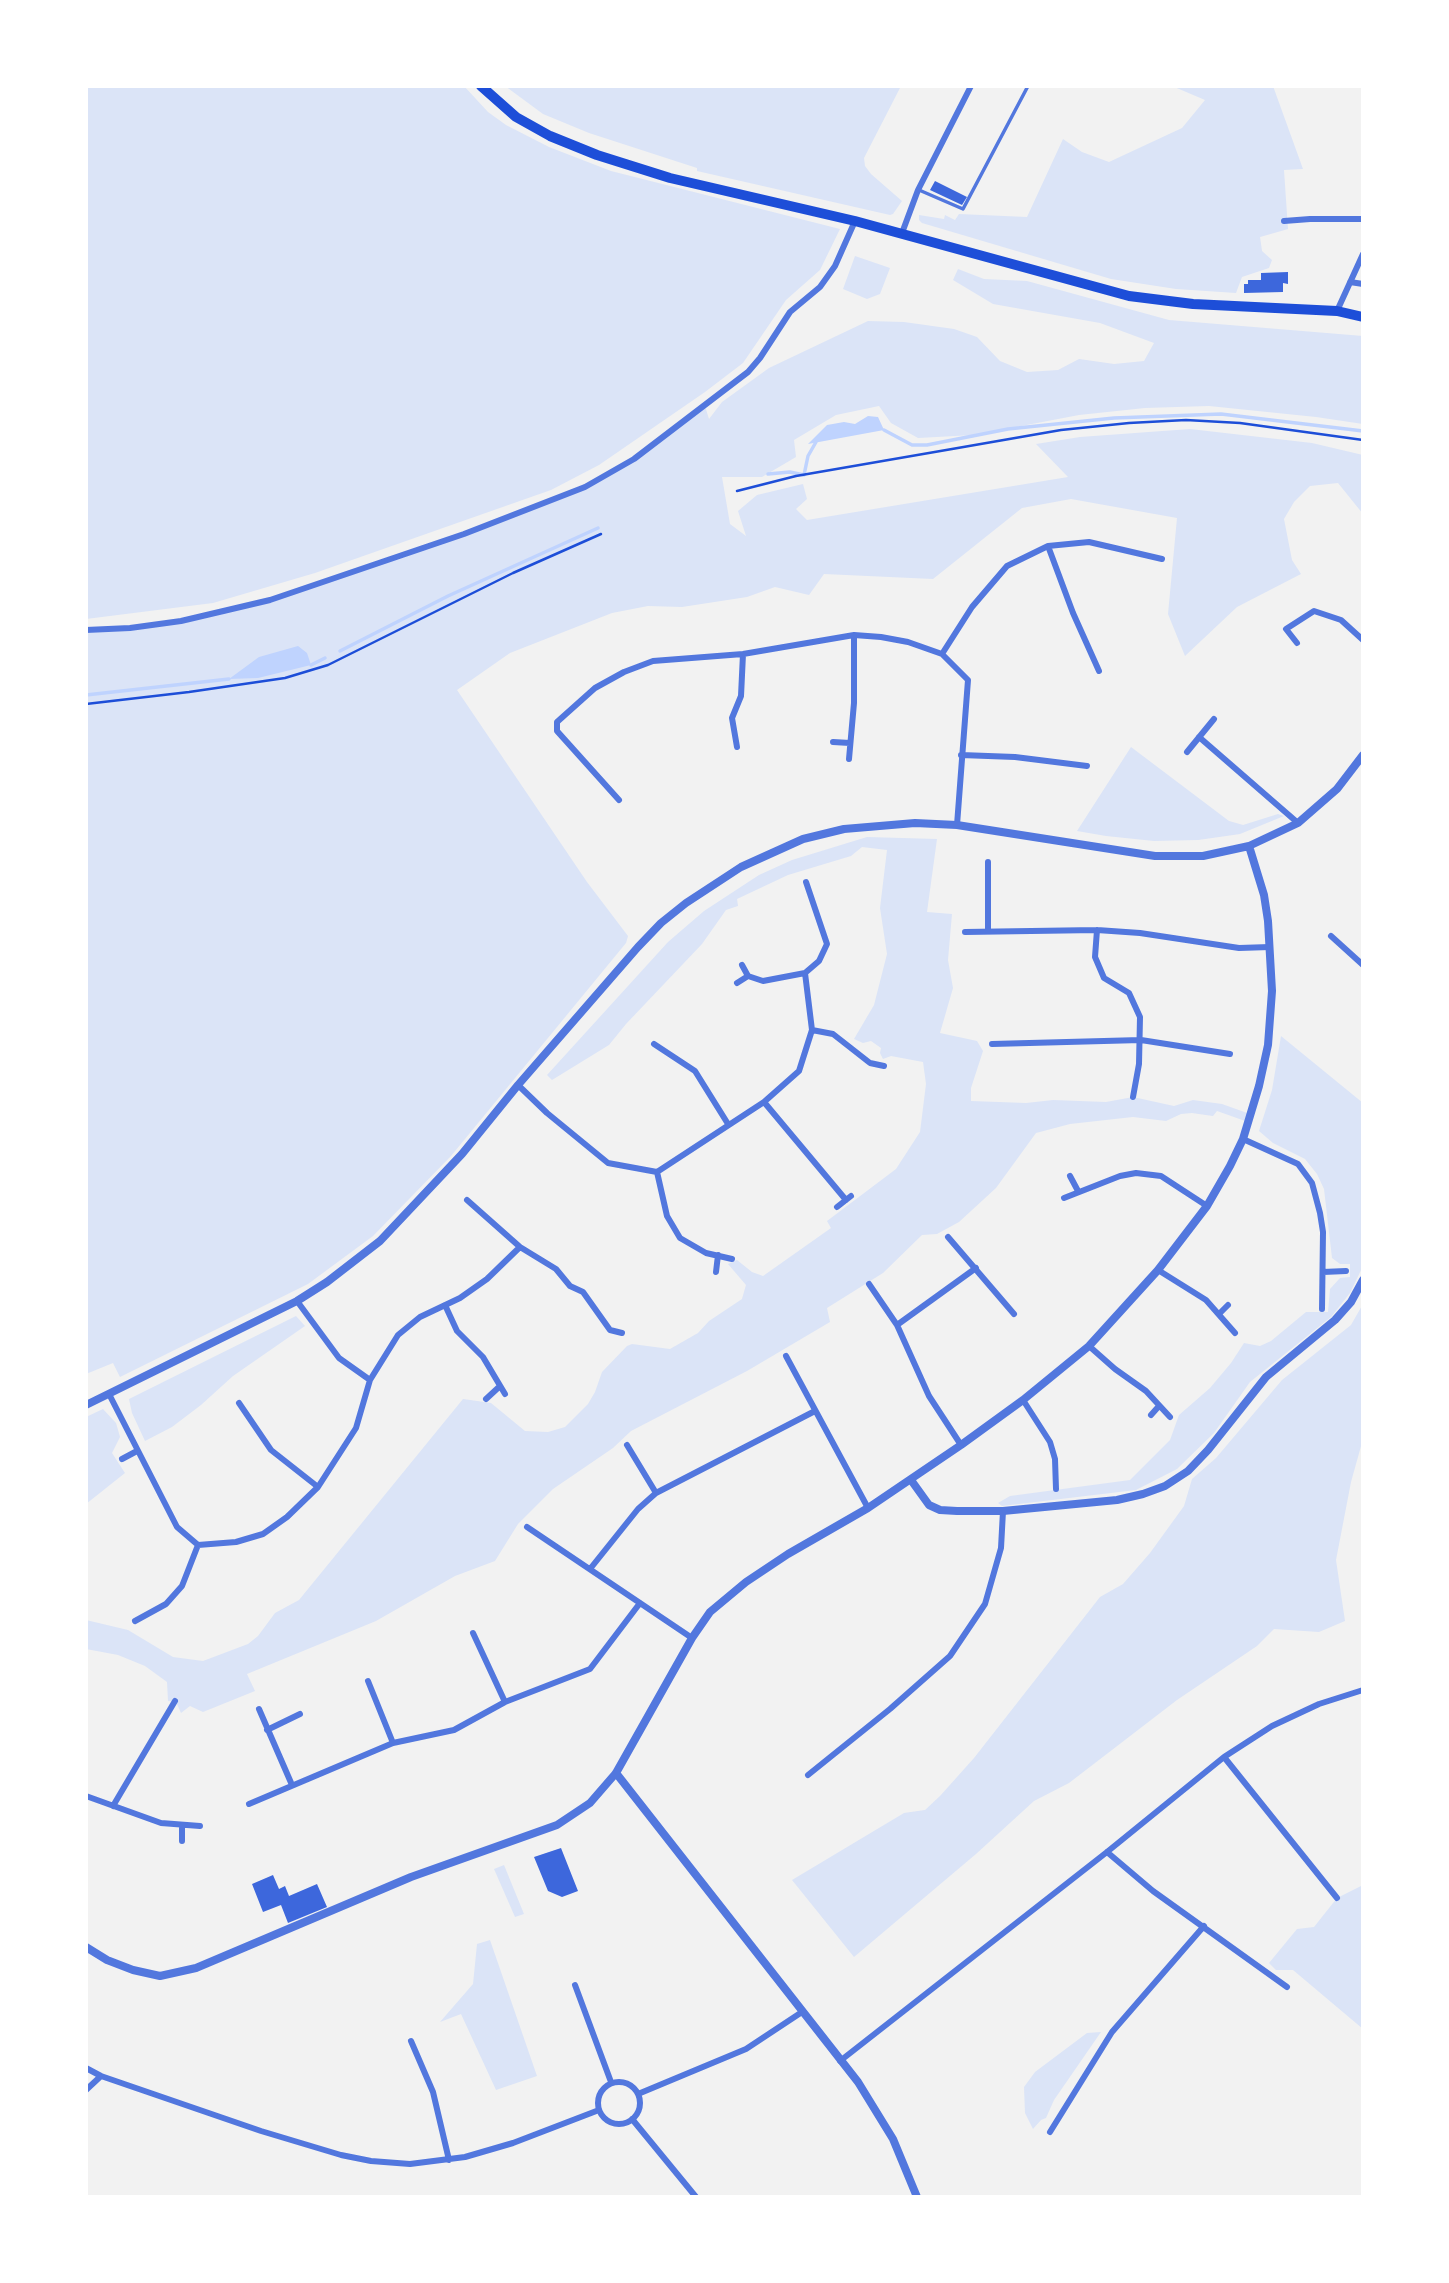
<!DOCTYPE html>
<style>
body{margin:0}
#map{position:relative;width:1449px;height:2283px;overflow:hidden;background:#f2f2f2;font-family:"Varela Round",sans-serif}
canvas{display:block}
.frame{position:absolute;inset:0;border:88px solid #fff;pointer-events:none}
</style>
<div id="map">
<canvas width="1449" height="2283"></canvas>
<div class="frame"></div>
</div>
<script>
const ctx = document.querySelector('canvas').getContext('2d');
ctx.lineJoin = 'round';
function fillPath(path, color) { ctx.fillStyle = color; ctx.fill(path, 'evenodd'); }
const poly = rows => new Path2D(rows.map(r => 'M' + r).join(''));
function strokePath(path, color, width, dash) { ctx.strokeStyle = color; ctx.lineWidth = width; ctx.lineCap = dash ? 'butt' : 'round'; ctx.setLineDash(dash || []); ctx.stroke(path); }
fillPath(poly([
 [86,86,464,86,488,112,506,125,549,147,611,171,840,229,820,270,786,300,743,363,705,392,599,465,551,490,315,573,213,603,86,619],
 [505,86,901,86,864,158,865,166,871,174,902,201,893,214,890,215,697,171,697,168,589,133,543,114],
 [1172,86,1273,86,1303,169,1284,170,1288,229,1260,237,1262,251,1272,260,1269,268,1242,277,1236,293,1176,289,1111,279,922,223,919,220,919,215,944,219,945,215,955,220,959,214,1027,217,1063,139,1082,152,1109,162,1182,128,1205,100],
 [855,256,890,268,880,294,867,299,843,289],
 [958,269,984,279,1027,281,1169,320,1363,336,1363,424,1316,417,1209,406,1145,408,1079,415,974,435,918,438,891,423,879,406,836,415,794,440,796,457,762,477,722,477,730,524,746,536,738,511,757,495,803,484,807,499,796,509,807,520,1068,477,1036,444,1080,437,1190,429,1312,443,1363,455,1363,514,1338,483,1310,486,1294,502,1284,519,1292,560,1301,574,1237,607,1185,656,1168,614,1177,518,1071,499,1022,508,933,579,824,574,809,595,775,587,747,597,682,607,648,606,612,613,510,653,457,690,587,882,628,936,626,943,451,1156,373,1236,308,1284,120,1377,113,1363,86,1374,86,630,130,628,247,606,551,502,634,459,705,406,709,419,722,402,769,368,868,321,904,322,954,329,977,337,1000,361,1027,372,1058,370,1079,359,1114,364,1144,361,1154,343,1100,323,993,304,953,280],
 [1131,747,1229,821,1243,825,1278,814,1284,816,1240,834,1198,840,1154,841,1106,836,1077,831],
 [867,837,937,839,927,912,952,914,948,960,953,988,940,1033,977,1041,983,1051,971,1088,971,1101,1026,1103,1053,1100,1106,1102,1133,1097,1174,1106,1193,1100,1222,1104,1250,1114,1248,1122,1217,1111,1213,1116,1192,1113,1181,1114,1166,1121,1133,1117,1070,1124,1036,1133,996,1188,959,1222,937,1234,922,1235,883,1273,827,1308,830,1322,747,1371,631,1431,613,1448,553,1489,518,1524,495,1561,455,1576,376,1621,247,1674,255,1691,203,1712,190,1706,181,1713,176,1702,168,1701,167,1682,145,1666,118,1655,86,1649,86,1620,128,1630,173,1657,203,1661,248,1644,258,1636,275,1613,299,1600,463,1399,491,1403,525,1431,548,1432,565,1427,588,1404,595,1392,602,1372,627,1346,632,1344,670,1349,698,1333,709,1321,742,1299,746,1285,728,1264,737,1260,752,1272,763,1276,831,1228,827,1221,896,1169,920,1132,926,1084,923,1062,891,1056,883,1059,880,1053,881,1048,871,1041,863,1043,854,1039,874,1005,887,954,880,908,887,850,862,847,851,856,788,875,737,899,738,906,726,910,702,944,626,1024,609,1045,552,1080,547,1075,668,942,704,911,759,875,792,860],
 [1281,1036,1363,1103,1363,1266,1350,1293,1331,1317,1250,1382,1214,1433,1177,1469,1136,1490,1002,1506,998,1503,1010,1496,1130,1480,1170,1440,1179,1415,1210,1388,1231,1363,1244,1343,1260,1346,1271,1341,1306,1312,1328,1312,1330,1289,1340,1278,1350,1277,1350,1264,1340,1264,1332,1258,1324,1189,1317,1174,1305,1159,1273,1143,1259,1131,1272,1090],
 [1363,1304,1363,1439,1351,1482,1336,1560,1345,1621,1319,1632,1274,1629,1257,1646,1177,1700,1069,1783,1034,1801,976,1854,854,1957,792,1880,904,1813,925,1810,940,1796,974,1758,1100,1597,1123,1584,1150,1553,1184,1506,1192,1479,1216,1458,1282,1380,1351,1325],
 [296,1316,305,1326,233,1376,201,1405,172,1427,145,1441,132,1413,129,1399],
 [103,1409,116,1423,120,1437,112,1453,125,1473,86,1504,86,1417],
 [504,1865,524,1914,515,1917,494,1869],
 [1363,1885,1363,2029,1293,1970,1276,1970,1269,1963,1297,1929,1314,1927,1337,1898],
 [490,1940,537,2076,496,2090,461,2014,440,2022,473,1984,477,1944],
 [1101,2032,1054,2100,1046,2118,1041,2120,1033,2129,1025,2113,1024,2087,1035,2072,1087,2033]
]), '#dbe4f7');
fillPath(poly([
 [868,416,878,417,884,430,808,444,827,425,844,422,855,424],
 [298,646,307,653,311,665,258,678,229,679,259,657]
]), '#bfd3fe');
strokePath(poly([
 [884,430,912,445,927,445,1008,429,1114,418,1221,414,1363,431],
 [768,474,790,472,804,475,808,456,816,442],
 [340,651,448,596,598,528],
 [311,665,325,658],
 [86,695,229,679]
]), '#bfd3fe', 3.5);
fillPath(poly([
 [935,181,967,197,962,205,930,190],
 [1288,272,1288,284,1283,283,1283,292,1244,293,1244,284,1248,284,1248,280,1261,280,1261,273],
 [561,1848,578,1891,562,1897,548,1891,534,1857],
 [273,1875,279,1889,285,1886,289,1896,317,1884,327,1907,288,1923,281,1905,263,1912,252,1884]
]), '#3d67dc');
strokePath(poly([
 [737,491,796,476,952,449,1061,430,1129,423,1186,420,1240,423,1363,440],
 [86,704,189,692,285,678,328,665,513,573,601,534]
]), '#1d4ed8', 2.5);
strokePath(poly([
 [919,190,963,209,1028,86]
]), '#5277de', 3.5);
strokePath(poly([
 [1284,221,1310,219,1363,219],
 [902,233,918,190,971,86],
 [1350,282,1363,284],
 [1337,311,1363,254],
 [1048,546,1073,613,1099,671],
 [86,630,130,628,181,621,270,600,464,534,585,487,634,459,748,372,760,358,790,312,820,287,835,266,855,221],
 [1297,643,1286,629,1314,611,1341,620,1363,640],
 [942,654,972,607,1007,566,1048,546,1089,542,1162,559],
 [1199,737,1298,823],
 [833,742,850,743],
 [737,747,732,718,741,696,743,654],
 [1187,752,1214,719],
 [961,755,1015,757,1087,766],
 [849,759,854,703,854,635],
 [619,800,557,731,557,722,595,688,624,672,653,661,743,654,854,635,881,637,908,642,942,654,968,680,957,825],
 [1097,930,1095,957,1104,978,1129,993,1140,1017,1139,1064,1133,1097],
 [988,931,988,862],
 [965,932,1097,930,1140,933,1239,948,1270,947],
 [1331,936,1363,965],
 [742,965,748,976,763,981,805,973],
 [737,983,748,976],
 [812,1030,833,1034,870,1063,884,1066],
 [654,1044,695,1071,728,1124],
 [992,1044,1141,1040,1230,1054],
 [518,1085,547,1113,608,1163,657,1172,764,1102,799,1071,812,1030,805,973,819,961,827,944,806,882],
 [764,1102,846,1200],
 [1243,1139,1298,1164,1312,1183,1320,1213,1323,1232,1322,1309],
 [657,1172,667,1216,680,1238,706,1253,732,1259],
 [1070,1176,1078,1191],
 [1064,1198,1120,1176,1136,1173,1161,1176,1207,1206],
 [467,1200,520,1247,556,1269,570,1286,583,1292,610,1330,622,1333],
 [837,1207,851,1196],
 [948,1237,1014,1314],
 [1158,1270,1206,1300,1235,1333],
 [716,1272,718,1255],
 [1323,1272,1346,1271],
 [869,1284,897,1325,929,1396,961,1445],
 [297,1301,339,1358,370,1380],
 [445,1305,457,1331,483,1357,505,1394],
 [1219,1314,1228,1305],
 [897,1325,976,1268],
 [1089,1346,1115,1369,1146,1391,1170,1417],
 [786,1356,868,1508],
 [109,1394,177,1527,198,1545,236,1542,263,1534,287,1517,318,1487,356,1428,370,1380,398,1335,420,1317,460,1298,487,1279,520,1247],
 [486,1399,499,1387],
 [1023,1400,1050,1442,1055,1459,1056,1489],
 [239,1403,271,1450,318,1487],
 [1151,1415,1159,1406],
 [627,1445,656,1493],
 [122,1459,137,1451],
 [527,1527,692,1638],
 [590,1569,638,1509,656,1493,815,1411],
 [135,1621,166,1604,182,1586,198,1545],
 [473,1633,505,1702],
 [368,1681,393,1743],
 [259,1709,292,1785],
 [267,1730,300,1714],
 [1224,1757,1337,1898],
 [808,1775,890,1709,950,1656,985,1604,1001,1548,1003,1511],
 [86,1796,161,1823,200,1826],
 [249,1804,393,1743,454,1730,505,1702,590,1669,640,1603],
 [113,1806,175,1701],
 [182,1825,182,1841],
 [1107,1852,1153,1891,1287,1987],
 [575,1985,611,2082],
 [411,2041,433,2092,449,2160],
 [840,2061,1107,1852,1224,1757,1272,1726,1319,1704,1363,1690],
 [86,2068,101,2076,261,2131,341,2155,371,2161,410,2164,465,2157,513,2143,599,2110],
 '598 2103a21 21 0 1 1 42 0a21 21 0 1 1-42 0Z',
 [86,2090,101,2076],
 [638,2094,746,2049,802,2012],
 [632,2119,696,2197],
 [1050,2132,1112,2032,1204,1926]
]), '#5277de', 6);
strokePath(poly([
 [86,1405,297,1301,327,1282,380,1241,462,1154,518,1085,638,947,661,923,686,903,741,867,803,839,844,829,915,823,957,825,1155,856,1203,856,1249,846,1298,823,1337,789,1363,755],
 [911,1480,929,1505,940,1510,957,1511,1003,1511,1117,1500,1143,1494,1165,1486,1188,1471,1208,1450,1266,1377,1335,1320,1351,1302,1363,1280],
 [616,1773,858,2082,893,2139,917,2197],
 [86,1947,107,1960,133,1970,160,1976,196,1968,411,1877,557,1825,590,1803,616,1773,692,1638,710,1612,746,1582,788,1554,868,1508,961,1445,1023,1400,1089,1346,1158,1270,1207,1206,1230,1166,1243,1139,1259,1086,1268,1045,1272,991,1268,921,1264,895,1249,846]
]), '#5277de', 8);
strokePath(poly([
 [481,86,516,117,550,136,597,155,670,178,855,221,1129,296,1193,304,1337,311,1363,317]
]), '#1d4ed8', 10);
</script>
